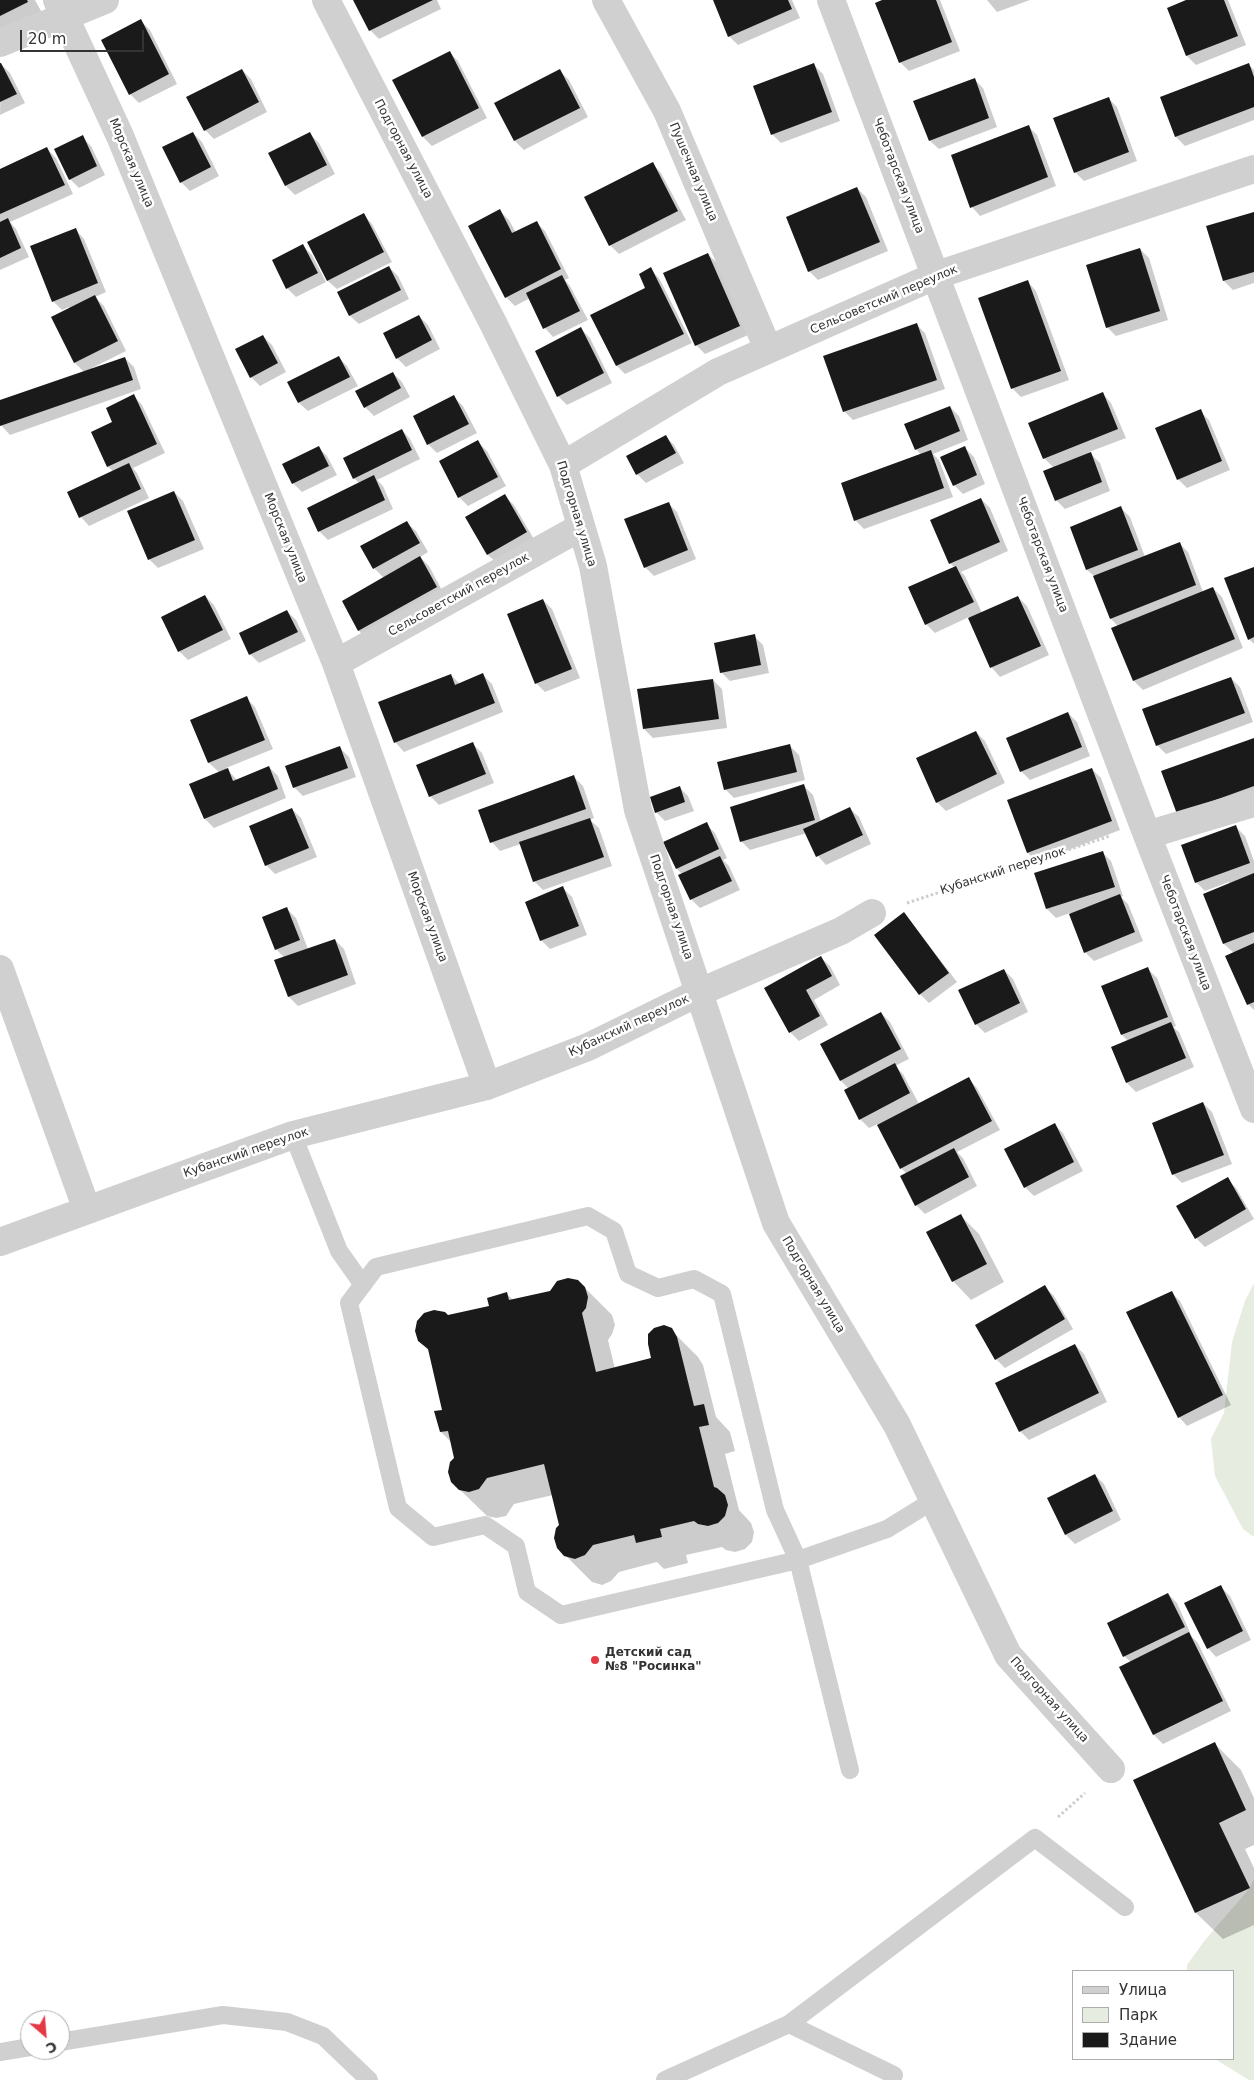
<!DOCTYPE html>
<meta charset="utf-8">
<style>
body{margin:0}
#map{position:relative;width:1254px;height:2080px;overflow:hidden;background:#fff;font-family:"DejaVu Sans",sans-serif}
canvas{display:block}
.legend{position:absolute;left:1072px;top:1970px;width:162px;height:90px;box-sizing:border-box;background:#fff;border:1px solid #adadad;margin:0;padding:6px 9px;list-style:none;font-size:15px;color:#333}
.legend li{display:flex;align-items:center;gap:10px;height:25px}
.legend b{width:25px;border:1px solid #adadad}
.north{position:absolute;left:20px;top:2010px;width:50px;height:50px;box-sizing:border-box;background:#fff;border:1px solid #adadad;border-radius:50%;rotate:153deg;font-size:14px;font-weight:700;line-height:20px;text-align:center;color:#333}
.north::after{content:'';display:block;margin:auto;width:18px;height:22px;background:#e63946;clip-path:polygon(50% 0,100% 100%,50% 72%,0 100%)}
.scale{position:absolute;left:20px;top:30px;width:124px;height:22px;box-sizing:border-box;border:2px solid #333;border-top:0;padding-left:6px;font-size:15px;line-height:18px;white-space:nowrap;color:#333;-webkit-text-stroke:4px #fff;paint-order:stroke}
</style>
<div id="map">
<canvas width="1254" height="2080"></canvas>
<ul class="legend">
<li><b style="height:6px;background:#d0d0d0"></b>Улица</li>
<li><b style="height:14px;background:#e6ecdf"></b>Парк</li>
<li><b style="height:14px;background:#1a1a1a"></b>Здание</li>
</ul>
<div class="north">С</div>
<div class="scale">20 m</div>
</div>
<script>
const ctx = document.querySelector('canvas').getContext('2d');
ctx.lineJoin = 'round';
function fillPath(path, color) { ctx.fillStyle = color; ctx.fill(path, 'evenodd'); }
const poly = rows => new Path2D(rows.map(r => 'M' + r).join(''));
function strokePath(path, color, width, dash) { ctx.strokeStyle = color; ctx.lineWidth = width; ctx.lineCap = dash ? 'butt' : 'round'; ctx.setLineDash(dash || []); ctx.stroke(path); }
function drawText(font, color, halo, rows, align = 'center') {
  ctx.font = font + ' "DejaVu Sans",sans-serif'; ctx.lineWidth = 5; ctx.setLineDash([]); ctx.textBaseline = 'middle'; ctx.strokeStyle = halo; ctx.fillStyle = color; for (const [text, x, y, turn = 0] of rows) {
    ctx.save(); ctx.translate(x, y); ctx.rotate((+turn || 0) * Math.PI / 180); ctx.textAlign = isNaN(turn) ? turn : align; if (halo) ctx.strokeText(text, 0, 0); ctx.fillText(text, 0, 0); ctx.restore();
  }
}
fillPath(poly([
 [1254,1283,1254,1537,1243,1529,1215,1476,1211,1439,1224,1413,1232,1342,1245,1301],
 [1254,1878,1254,2080,1249,2080,1215,2059,1233,2059,1233,1971,1187,1971,1187,1965,1205,1940,1250,1888]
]), '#e6ecdf');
fillPath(poly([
 [0,0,35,0,46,20,0,43],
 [355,0,437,0,441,9,379,39,370,30],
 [714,0,792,0,800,18,738,45,729,36],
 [886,0,940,0,960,51,909,71,900,62],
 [987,0,1030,0,997,12],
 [1190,0,1228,0,1246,45,1196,65,1187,56,1168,8],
 [141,21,150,30,177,84,139,103,130,94],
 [449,52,458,61,487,118,432,146,423,137,394,81],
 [1,64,10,73,25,103,0,115],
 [814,65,823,74,840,121,781,143,772,134],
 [1249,65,1254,70,1254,120,1185,146,1176,137,1162,97],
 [242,70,251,79,267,112,214,139,205,130],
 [560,71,569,80,588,117,524,150,515,141,496,103],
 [974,79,983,88,997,127,939,149,930,141],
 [1108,98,1117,107,1137,161,1084,181,1075,172],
 [1028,126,1037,135,1056,186,980,216,972,207],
 [193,133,202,142,219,176,190,191,181,182],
 [310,134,319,143,335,174,295,195,286,186,270,154],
 [82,137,91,146,105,175,79,188,70,179],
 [47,149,56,158,73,194,10,222,16,229,29,257,0,270,0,171],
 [653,164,661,173,686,220,619,254,610,245,586,198],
 [857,188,866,197,888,251,818,280,809,271],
 [500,211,509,220,516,233,536,222,545,231,569,278,565,280,570,286,588,320,553,337,545,328,530,298,515,306,506,297],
 [1254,213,1254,283,1233,290,1224,281],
 [364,215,372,224,392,262,337,289,328,281,309,243],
 [76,230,84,239,106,292,95,297,104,306,126,351,92,368,92,369,125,358,134,367,141,389,10,435,0,424,0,401,84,372,75,363,53,318,70,309,69,307,62,310,53,301],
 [303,246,312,255,326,282,296,297,287,288],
 [1140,249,1149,258,1168,320,1116,336,1107,327],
 [708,254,717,263,748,335,705,354,696,345],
 [389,267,398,276,409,299,359,324,350,316,339,293],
 [650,269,659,278,692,343,625,374,617,366,647,288],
 [1028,282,1036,291,1069,380,1021,397,1012,388],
 [419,316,428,325,440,349,406,367,397,358],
 [916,324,925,333,945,389,853,420,844,411],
 [581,329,590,338,612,383,567,405,558,396],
 [263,336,272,345,286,372,260,386,251,377],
 [338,357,347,366,358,386,308,411,299,403],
 [393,373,402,382,410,397,374,416,365,407],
 [1103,394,1111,403,1126,438,1089,452,1100,463,1110,491,1065,509,1056,500,1054,468,1044,458],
 [134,396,142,405,165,453,133,468,137,473,149,498,89,526,81,517,113,471,108,467,92,432,114,422],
 [454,397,463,406,477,433,437,453,428,444,414,417],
 [950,407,959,416,968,440,933,454,939,460,953,497,864,529,855,520,921,455,916,449],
 [1200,411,1209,420,1230,470,1187,488,1178,479],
 [402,430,410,439,420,459,377,480,383,486,393,509,328,540,319,531,360,484,354,478],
 [665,436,674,445,684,463,646,483,637,474],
 [478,442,487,451,506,486,468,506,459,497],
 [318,447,327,456,337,475,302,492,293,483],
 [965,448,974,457,985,484,963,494,954,485],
 [174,492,183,501,204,549,158,568,149,559],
 [505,496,514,505,535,541,497,563,488,555],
 [981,499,990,508,1008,551,961,572,965,576,982,613,1018,597,1027,606,1049,655,1000,677,992,668,969,617,935,633,926,624,955,568,950,563],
 [668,503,677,512,696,559,654,576,645,567],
 [1121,508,1130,517,1145,557,1179,543,1188,552,1203,592,1213,588,1222,597,1243,648,1143,690,1134,681,1113,629,1119,627,1111,619,1094,576,1087,570,1071,528],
 [407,523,416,531,428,552,420,557,429,566,445,596,368,640,359,631,343,602,384,578,374,568,362,547],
 [1254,568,1254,644,1249,639],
 [205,596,214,605,231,639,188,660,179,651,163,618],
 [543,600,552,609,580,678,545,692,536,683],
 [287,611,296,620,306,641,259,663,250,654],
 [754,636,763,645,769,673,730,681,721,672],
 [451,675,460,684,483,675,492,684,503,712,404,752,396,743,379,703],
 [1231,678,1240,687,1253,722,1166,754,1157,745],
 [713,680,722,689,727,728,653,738,644,729],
 [246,698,255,707,273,749,226,768,237,780,269,767,278,776,286,798,214,828,205,819,191,784,220,773,209,763,191,720],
 [1068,713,1077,722,1090,756,1030,780,1021,771],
 [976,732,985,741,1005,783,946,811,937,802],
 [1254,739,1254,798,1187,822],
 [473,744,482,753,494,783,439,805,430,796],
 [790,746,799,755,805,780,734,798,725,789],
 [340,748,349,757,356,777,303,796,294,787],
 [1092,769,1101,778,1120,830,1037,862,1028,853,1008,801],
 [574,777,583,786,594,818,590,820,599,828,612,866,543,890,534,881,521,844,500,851,492,842],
 [804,786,813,795,821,822,850,809,859,817,871,844,826,865,818,856,807,833,750,850,741,841],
 [679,787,688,796,694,811,665,821,656,812],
 [292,809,301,818,317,857,275,874,266,865],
 [706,824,715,833,727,858,723,860,729,866,740,890,700,908,691,899,683,875,677,869,665,843],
 [1236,827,1245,836,1254,861,1254,1010,1248,1004,1234,953,1224,944,1205,895,1230,884,1229,882,1205,891,1196,882],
 [1102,852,1111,861,1123,896,1121,897,1128,904,1143,941,1094,961,1085,952,1070,913,1056,918,1047,909],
 [563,888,572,897,587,935,550,949,541,940],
 [287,909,296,918,308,949,335,940,344,949,356,984,298,1006,289,997,285,958,276,949],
 [904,914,912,923,957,982,929,1003,920,994,875,935],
 [821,958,830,966,840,985,814,1000,828,1025,799,1041,790,1032,766,988],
 [1148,969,1157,978,1176,1026,1173,1027,1179,1032,1194,1067,1136,1092,1127,1083,1113,1048,1128,1041,1122,1035],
 [1004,970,1013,979,1028,1012,985,1033,976,1024],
 [881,1013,890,1022,909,1059,895,1066,903,1074,919,1104,969,1079,977,1088,1000,1130,957,1152,963,1158,977,1186,925,1214,916,1205,907,1174,901,1168,878,1124,869,1128,860,1119,849,1089,841,1081],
 [1203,1103,1212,1112,1232,1164,1182,1183,1173,1174],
 [1054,1124,1063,1133,1083,1171,1034,1196,1025,1187],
 [1227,1179,1236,1188,1254,1219,1205,1247,1196,1238],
 [960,1215,979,1234,1004,1282,971,1300,953,1281,928,1233],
 [578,1281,612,1315,615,1325,612,1334,608,1340,615,1369,653,1359,671,1330,698,1357,703,1365,716,1417,730,1432,735,1451,725,1454,739,1510,751,1523,754,1532,752,1542,745,1549,735,1552,726,1550,722,1547,686,1555,688,1563,664,1569,657,1562,619,1572,611,1581,602,1585,592,1582,558,1548,560,1525,553,1495,514,1504,506,1516,496,1518,487,1516,452,1482,456,1458,452,1443,441,1432,444,1410,429,1351,419,1340,448,1317,490,1306,507,1294,514,1301,550,1292],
 [1045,1287,1054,1296,1073,1329,1005,1368,996,1359],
 [1171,1292,1180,1301,1231,1405,1187,1426,1179,1417],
 [1075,1345,1084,1354,1107,1402,1029,1440,1020,1431,997,1383],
 [1095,1475,1104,1484,1121,1520,1075,1544,1066,1535,1048,1498],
 [1221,1587,1230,1596,1251,1640,1216,1657,1208,1648],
 [1168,1594,1177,1603,1192,1637,1198,1643,1231,1711,1163,1744,1154,1735,1121,1667,1131,1662,1124,1656],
 [1214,1743,1241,1770,1254,1798,1254,1845,1245,1849,1254,1868,1254,1925,1223,1939,1196,1913,1134,1780]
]), '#0003');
fillPath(poly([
 [0,0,27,0,28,2,0,16],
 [353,0,433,0,369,31],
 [713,0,788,0,792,9,728,37],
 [882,0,936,0,952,42,899,63,875,3],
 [1186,0,1224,0,1238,36,1186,56,1167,8],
 [141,19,169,74,129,95,101,40],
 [450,51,479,108,422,137,392,80],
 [0,63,1,63,17,94,0,102],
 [814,63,832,112,771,135,753,86],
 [1249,63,1254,77,1254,107,1175,137,1160,97],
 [242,69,259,102,204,131,186,97],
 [560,69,580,108,514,141,494,103],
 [975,78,989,118,929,141,913,101],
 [1109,97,1129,152,1074,173,1053,118],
 [1029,125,1048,177,970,208,951,155],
 [193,132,211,167,180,183,162,147],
 [310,132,327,165,285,186,268,153],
 [83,135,97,166,69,180,54,149],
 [47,147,65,185,0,214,0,169],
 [653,162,678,211,609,246,584,197],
 [857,187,880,242,808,272,786,217],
 [500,209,512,233,537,221,561,269,505,298,468,226],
 [1254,212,1254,272,1223,281,1206,226],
 [364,213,384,252,327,281,307,242],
 [8,218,21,248,0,258,0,222],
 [76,228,98,283,52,302,30,246],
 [303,244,318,273,286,289,272,260],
 [1140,248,1160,311,1106,328,1086,265],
 [708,253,740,326,695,346,663,273],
 [389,266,401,290,349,316,337,292],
 [651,267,684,334,616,366,590,315,645,288,639,274],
 [562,275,580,311,543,329,526,293],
 [1028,280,1061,371,1011,389,978,298],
 [95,295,118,341,74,363,51,317],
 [419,315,432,340,396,359,383,333],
 [917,323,937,380,843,412,823,356],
 [581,327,604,373,557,397,535,351],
 [263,335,278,363,250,378,235,349],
 [339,356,350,377,298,403,287,382],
 [125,357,133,380,0,426,0,400],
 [393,372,401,388,364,408,355,391],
 [1103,392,1118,429,1043,459,1028,423],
 [134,394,157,444,107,467,91,432,112,422,106,408],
 [454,395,469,424,427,445,413,416],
 [950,406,960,431,915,450,904,424],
 [1201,409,1222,461,1177,480,1155,428],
 [402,429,412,450,353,479,343,458],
 [666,435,676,453,636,475,626,456],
 [478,440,498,477,458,498,439,461],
 [319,446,329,466,292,484,282,464],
 [965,446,977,475,953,486,940,457],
 [931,450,944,488,854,521,841,483],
 [1091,452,1102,482,1055,501,1043,471],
 [129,463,141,489,79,518,67,492],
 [374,475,385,500,318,532,307,508],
 [174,491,195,540,148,560,127,511],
 [505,494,527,532,487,555,465,517],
 [981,498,1000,542,949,564,930,520],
 [669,502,688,550,644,568,624,519],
 [1121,506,1138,550,1086,570,1070,527],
 [407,521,420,543,373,569,360,546],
 [1180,542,1196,585,1110,619,1093,576],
 [420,556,437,587,358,631,342,601],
 [956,566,974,602,925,625,908,587],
 [1254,567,1254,637,1248,640,1224,578],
 [1213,587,1235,639,1133,681,1111,628],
 [205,595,223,630,178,652,161,617],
 [1018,596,1041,646,990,668,968,618],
 [543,599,572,669,535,684,507,614],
 [287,610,298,632,249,655,239,633],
 [755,634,761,665,720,673,714,643],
 [483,673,495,703,394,743,378,702,451,674,455,685],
 [1231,677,1245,713,1156,746,1142,709],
 [713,679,719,719,643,729,637,689],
 [247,696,265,740,208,763,190,720],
 [1068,712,1082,747,1020,772,1006,738],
 [976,731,997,774,936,803,916,758],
 [1254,738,1254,786,1177,814,1161,771],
 [473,742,486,774,429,797,416,765],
 [790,744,797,772,724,790,717,762],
 [340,746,348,768,293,788,285,766],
 [269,766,278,789,204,819,189,784,228,768,233,781],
 [1092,768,1112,821,1027,853,1007,800],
 [574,775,586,809,490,843,478,810],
 [804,784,815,820,740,842,730,807],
 [680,786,685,802,655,813,650,797],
 [850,807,863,835,816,857,803,829],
 [292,808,309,848,265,866,249,826],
 [590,818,604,857,533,882,519,842],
 [707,822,719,849,676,869,663,842],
 [1236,825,1250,863,1195,883,1181,845],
 [1103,851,1115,887,1046,909,1034,873],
 [720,856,732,881,690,900,678,875],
 [1254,873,1254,932,1223,944,1203,894],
 [563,886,579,926,540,941,525,902],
 [1120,894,1135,932,1084,953,1069,914],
 [287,907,300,940,275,950,262,917],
 [904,912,949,973,919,995,874,935],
 [335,939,348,975,288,997,274,960],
 [1254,943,1254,1002,1247,1005,1225,956],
 [821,956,832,976,806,990,820,1016,789,1033,764,988],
 [1148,967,1168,1017,1121,1035,1101,986],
 [1004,969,1020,1003,975,1025,958,990],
 [881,1012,901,1049,840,1081,820,1044],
 [1171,1022,1186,1058,1126,1083,1111,1047],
 [895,1063,910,1093,859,1120,844,1090],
 [969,1077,992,1121,900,1169,877,1125],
 [1203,1102,1224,1155,1172,1175,1152,1123],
 [1055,1123,1074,1162,1024,1188,1004,1149],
 [954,1148,969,1177,915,1206,900,1176],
 [1228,1177,1246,1209,1195,1239,1176,1206],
 [961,1214,987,1264,952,1282,926,1232],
 [568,1278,578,1280,585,1287,588,1297,586,1308,582,1313,596,1372,651,1358,648,1344,648,1334,654,1328,664,1325,672,1328,677,1337,694,1406,704,1404,709,1425,699,1427,714,1487,717,1488,725,1495,728,1505,725,1516,718,1523,708,1526,698,1524,694,1521,660,1529,662,1537,636,1543,634,1535,593,1545,585,1555,575,1559,564,1556,557,1548,554,1538,556,1528,559,1525,544,1464,487,1478,479,1489,469,1492,459,1490,451,1482,448,1472,450,1462,454,1458,448,1431,440,1432,434,1411,442,1410,428,1349,418,1341,415,1331,417,1321,424,1313,434,1310,445,1312,448,1315,489,1306,487,1298,507,1292,509,1300,550,1291,557,1281],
 [1045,1285,1065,1319,995,1360,975,1325],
 [1172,1291,1223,1395,1178,1418,1126,1312],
 [1075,1344,1099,1393,1019,1432,995,1383],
 [1095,1474,1113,1511,1065,1535,1047,1498],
 [1221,1585,1243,1631,1207,1649,1184,1603],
 [1168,1593,1185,1627,1123,1657,1107,1623],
 [1189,1632,1223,1701,1153,1735,1119,1667],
 [1215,1742,1246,1810,1219,1823,1250,1888,1195,1913,1133,1780]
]), '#1a1a1a');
strokePath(poly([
 [907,903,1110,836],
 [1058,1817,1085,1793]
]), '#cdcdcd', 3, [2.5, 2.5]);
strokePath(poly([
 [293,1135,339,1251,363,1285],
 [850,1770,798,1560,775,1510,722,1294,694,1279,658,1288,628,1274,614,1231,588,1216,376,1267,349,1303,398,1508,433,1537,485,1525,516,1546,527,1592,561,1615,798,1560,887,1529,934,1500],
 [789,2024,894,2075],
 [60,2042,223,2015,287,2022,323,2036,369,2080],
 [0,2052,30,2047],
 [665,2080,789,2024,1035,1838,1125,1907]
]), '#d0d0d0', 18);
strokePath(poly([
 [57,0,120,136,336,663,487,1086],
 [326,0,493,323,563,465,593,566,638,810,776,1223,897,1425,1008,1655,1111,1769],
 [606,0,667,111,768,349],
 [831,0,1147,835,1254,1109],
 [0,43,105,0],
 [563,465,718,372,937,275,1254,169],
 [336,663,581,527],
 [1147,835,1254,803],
 [0,969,87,1210],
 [0,1242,293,1135,487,1086,588,1047,700,992,841,931,872,913]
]), '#d0d0d0', 28);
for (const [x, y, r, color] of [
 [595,1660,5,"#e63946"]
]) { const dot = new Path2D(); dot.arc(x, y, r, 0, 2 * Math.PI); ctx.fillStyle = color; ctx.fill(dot); strokePath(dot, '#fff', 2); }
drawText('12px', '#333', '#fff', [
 ["Подгорная улица",403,149,62],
 ["Морская улица",131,163,67],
 ["Пушечная улица",693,172,67],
 ["Чеботарская улица",898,176,69],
 ["Сельсоветский переулок",884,300,-23],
 ["Подгорная улица",576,514,73],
 ["Морская улица",285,538,68],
 ["Чеботарская улица",1042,555,69],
 ["Сельсоветский переулок",459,595,-29],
 ["Кубанский переулок",1003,871,-18],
 ["Подгорная улица",671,907,71],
 ["Морская улица",427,917,70],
 ["Чеботарская улица",1185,933,69],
 ["Кубанский переулок",629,1026,-25],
 ["Кубанский переулок",246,1153,-19],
 ["Подгорная улица",813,1285,59],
 ["Подгорная улица",1049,1700,48]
]);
drawText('bold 12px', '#333', '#fff', [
 ["Детский сад",605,1653],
 ["№8 \"Росинка\"",605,1667]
], 'left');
</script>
